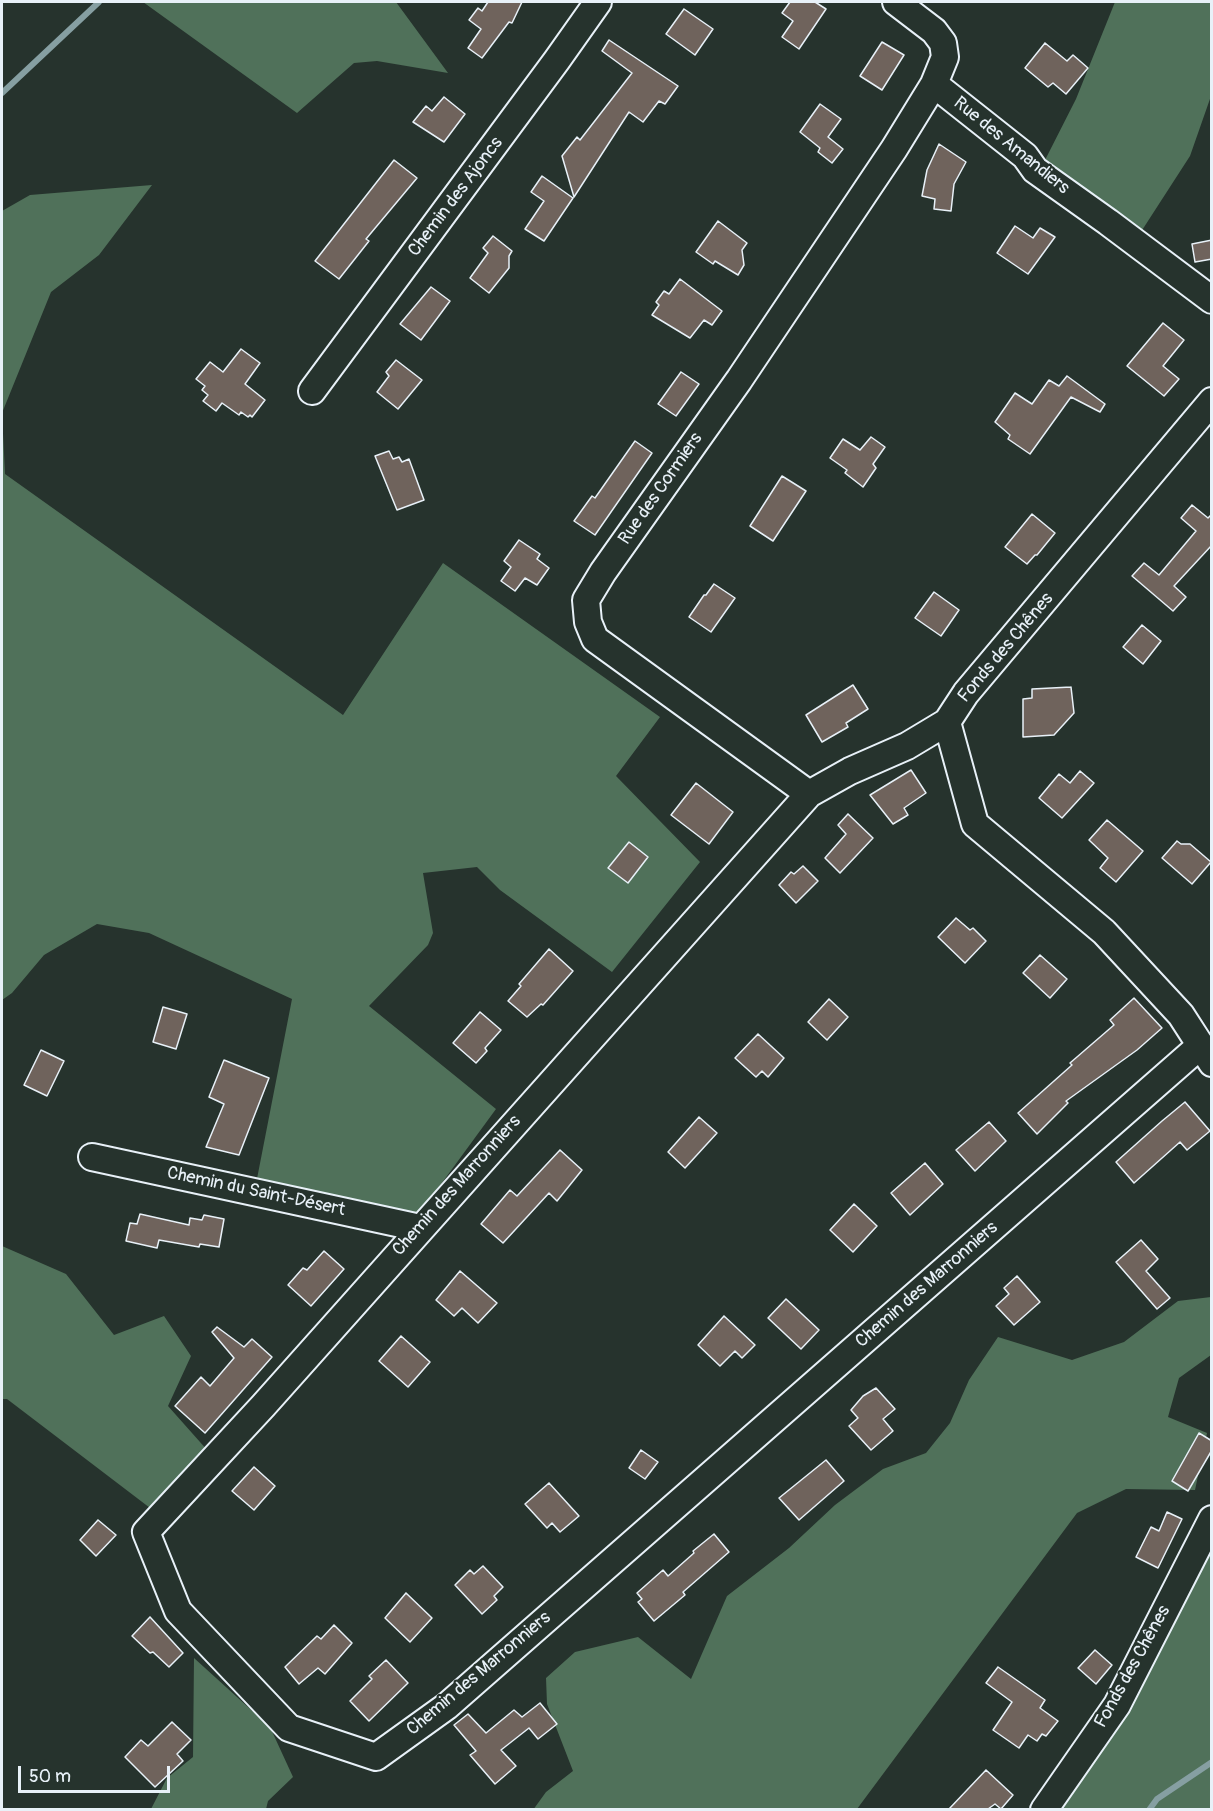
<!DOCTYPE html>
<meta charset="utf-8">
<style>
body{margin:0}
#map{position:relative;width:1213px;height:1811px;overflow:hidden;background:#26332d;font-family:Pangolin,sans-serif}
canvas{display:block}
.frame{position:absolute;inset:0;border:3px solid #e8f1f8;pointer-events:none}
.scale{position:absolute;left:18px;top:1766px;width:152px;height:27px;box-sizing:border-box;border:3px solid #e8f1f8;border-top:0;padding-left:8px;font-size:18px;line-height:21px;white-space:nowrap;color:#e8f1f8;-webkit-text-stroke:4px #26332d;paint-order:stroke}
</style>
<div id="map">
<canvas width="1213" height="1811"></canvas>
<div class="frame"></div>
<div class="scale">50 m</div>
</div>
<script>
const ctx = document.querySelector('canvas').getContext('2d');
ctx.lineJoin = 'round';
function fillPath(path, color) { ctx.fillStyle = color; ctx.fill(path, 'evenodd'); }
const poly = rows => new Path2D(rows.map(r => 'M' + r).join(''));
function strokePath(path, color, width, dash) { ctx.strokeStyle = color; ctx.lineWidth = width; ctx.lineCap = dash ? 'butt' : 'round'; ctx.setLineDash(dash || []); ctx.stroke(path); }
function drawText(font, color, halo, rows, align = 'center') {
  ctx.font = font + ' Pangolin,sans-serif'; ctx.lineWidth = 4.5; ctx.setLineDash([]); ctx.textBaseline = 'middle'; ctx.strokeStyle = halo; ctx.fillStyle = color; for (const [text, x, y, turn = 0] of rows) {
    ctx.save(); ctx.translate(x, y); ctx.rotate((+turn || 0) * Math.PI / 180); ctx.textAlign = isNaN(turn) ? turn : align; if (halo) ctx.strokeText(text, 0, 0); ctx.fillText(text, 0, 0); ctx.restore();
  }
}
fillPath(poly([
 [143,2,396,2,448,73,377,61,354,63,297,113],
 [1115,2,1211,2,1211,96,1190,156,1137,238,1043,164,1076,99],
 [152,185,99,255,51,292,2,413,5,474,343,715,443,563,660,717,616,776,700,862,612,972,500,890,477,867,423,873,433,933,428,945,369,1006,496,1109,414,1221,255,1189,292,999,149,933,97,924,44,955,12,993,2,1000,2,211,30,195],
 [2,1246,66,1274,114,1335,164,1316,191,1356,168,1406,208,1451,154,1511,7,1399,2,1399],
 [1211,1297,1211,1355,1179,1378,1168,1417,1207,1433,1195,1490,1126,1489,1077,1513,857,1809,533,1810,546,1792,573,1771,547,1704,546,1678,575,1652,638,1637,691,1679,727,1596,789,1548,835,1505,883,1469,926,1453,950,1423,969,1380,998,1337,1072,1360,1124,1342,1178,1301],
 [1211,1549,1211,1809,1059,1810,1112,1728],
 [194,1658,270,1727,293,1777,268,1801,266,1809,151,1809,167,1778,193,1757]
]), '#50715a');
strokePath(poly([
 [2,93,99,2],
 [1149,1810,1157,1799,1212,1762]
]), '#869fa2', 6);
const building = poly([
 [488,2,522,2,512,23,509,22,482,58,468,48,481,29,469,20,478,8,482,11,488,2],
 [790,2,815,2,826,9,799,49,782,37,793,21,782,13,790,2],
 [684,9,713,29,695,55,666,34,684,9],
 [609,40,678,86,665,104,659,101,643,122,629,112,574,197,562,156,577,137,580,140,632,73,602,51,609,40],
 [882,42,904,55,882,90,860,76,882,42],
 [1045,43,1067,61,1073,55,1088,68,1066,94,1053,83,1048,87,1025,68,1045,43],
 [444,97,465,114,444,142,413,122,426,106,432,111,444,97],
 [820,104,841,119,828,137,843,149,832,163,818,152,820,148,800,132,820,104],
 [939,144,966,162,954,184,951,211,934,209,935,199,922,196,927,170,939,144],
 [394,160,417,178,366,239,369,241,339,279,315,261,394,160],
 [542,176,573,198,544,241,525,229,544,201,531,192,542,176],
 [718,221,747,243,742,250,744,265,738,275,715,261,713,264,696,252,718,221],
 [1015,226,1033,238,1040,228,1055,237,1028,274,997,253,1015,226],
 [493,236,512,251,509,256,509,268,489,293,470,278,488,253,483,248,493,236],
 [1212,240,1212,259,1195,262,1192,244,1212,240],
 [680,279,722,311,712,325,704,320,690,338,652,315,659,305,656,302,664,291,669,294,680,279],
 [431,287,450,301,421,340,400,324,431,287],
 [1163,323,1184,340,1163,366,1179,379,1164,396,1127,366,1163,323],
 [241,349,260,363,245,384,265,400,252,417,250,415,248,417,241,412,239,415,222,403,216,411,203,401,208,395,202,390,205,386,196,379,210,362,223,372,241,349],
 [396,360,422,380,398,409,377,392,389,376,386,372,396,360],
 [681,372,699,384,676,416,658,404,681,372],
 [1067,376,1105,404,1100,412,1071,397,1030,454,1008,439,1010,435,995,422,1015,393,1032,404,1049,380,1059,386,1067,376],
 [871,437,885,447,873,464,876,468,863,487,845,473,847,470,830,458,843,439,860,450,871,437],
 [635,441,652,453,595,535,574,521,592,496,595,498,635,441],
 [389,451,393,459,399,457,402,462,409,459,424,500,397,510,375,456,389,451],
 [782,476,806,491,773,541,750,526,782,476],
 [1192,505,1208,518,1212,514,1212,545,1174,586,1186,597,1173,611,1132,576,1144,563,1159,575,1196,531,1181,518,1192,505],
 [1032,514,1055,533,1037,555,1035,555,1027,564,1005,547,1032,514],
 [519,540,540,554,537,559,549,568,537,585,525,578,515,591,501,581,511,567,504,561,519,540],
 [714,584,735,598,711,632,689,617,704,595,706,595,714,584],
 [934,592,959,610,941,636,915,618,934,592],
 [1142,625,1161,641,1143,664,1123,647,1142,625],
 [853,685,868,709,846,723,848,727,822,742,806,715,853,685],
 [1071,687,1074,713,1054,735,1023,737,1023,699,1032,698,1032,689,1071,687],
 [911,770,926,793,904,808,908,815,893,824,870,795,911,770],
 [1080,771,1094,783,1062,818,1039,798,1059,774,1070,783,1080,771],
 [696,783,733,812,709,844,671,815,696,783],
 [848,814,873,838,840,873,825,858,846,834,838,825,848,814],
 [1107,820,1143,851,1116,882,1100,868,1108,858,1089,840,1107,820],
 [1177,841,1181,844,1190,844,1211,862,1192,884,1162,858,1177,841],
 [629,842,648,857,628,883,608,868,629,842],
 [803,866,818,881,796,903,779,885,791,872,794,874,803,866],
 [956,918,970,930,973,928,986,941,965,963,938,937,956,918],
 [549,949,573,971,543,1005,541,1004,527,1017,508,1001,521,986,519,984,549,949],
 [1040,955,1067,979,1050,998,1023,973,1040,955],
 [1134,998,1162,1028,1137,1050,1066,1101,1068,1103,1037,1134,1018,1113,1072,1065,1070,1063,1114,1025,1110,1020,1134,998],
 [829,999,848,1017,827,1040,808,1022,829,999],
 [163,1007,187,1014,176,1049,153,1042,163,1007],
 [480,1012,501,1030,485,1048,487,1051,476,1063,453,1043,480,1012],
 [758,1034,784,1058,768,1077,762,1071,756,1077,735,1058,758,1034],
 [41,1050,64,1061,47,1096,24,1085,41,1050],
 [224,1060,269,1078,239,1155,206,1147,224,1104,209,1097,224,1060],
 [1185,1102,1210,1131,1187,1150,1180,1142,1134,1183,1116,1162,1162,1121,1185,1102],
 [699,1117,717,1133,685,1168,668,1152,699,1117],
 [989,1122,1006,1141,975,1171,956,1150,989,1122],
 [560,1150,582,1170,557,1201,549,1193,503,1243,481,1224,510,1190,517,1196,560,1150],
 [925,1163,943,1184,910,1215,891,1193,925,1163],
 [854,1204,877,1226,853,1252,830,1230,854,1204],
 [140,1214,189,1225,190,1218,202,1220,204,1215,224,1219,219,1247,200,1244,199,1247,159,1240,157,1248,126,1241,130,1223,137,1224,140,1214],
 [1141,1240,1158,1259,1146,1271,1170,1298,1157,1309,1116,1262,1141,1240],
 [324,1251,344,1269,311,1306,288,1285,303,1268,307,1270,324,1251],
 [460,1271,497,1303,478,1323,462,1308,454,1316,436,1300,460,1271],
 [1017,1276,1040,1302,1014,1325,996,1306,1009,1294,1004,1288,1017,1276],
 [786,1299,819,1330,801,1349,768,1318,786,1299],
 [724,1316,755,1345,742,1358,735,1351,720,1366,698,1345,724,1316],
 [217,1327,244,1347,252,1339,272,1357,205,1433,175,1406,201,1377,210,1386,234,1358,212,1332,217,1327],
 [401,1336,430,1362,408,1387,379,1361,401,1336],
 [876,1388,895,1409,883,1419,893,1431,871,1450,849,1426,858,1418,851,1410,863,1396,876,1388],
 [1199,1433,1212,1441,1212,1450,1188,1491,1172,1481,1199,1433],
 [641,1450,658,1462,645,1479,629,1468,641,1450],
 [826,1460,844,1481,799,1520,779,1498,826,1460],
 [254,1467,275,1486,254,1510,232,1491,254,1467],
 [549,1483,579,1516,560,1532,552,1523,547,1528,525,1504,549,1483],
 [1167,1512,1182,1519,1158,1568,1136,1557,1151,1527,1159,1531,1167,1512],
 [98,1520,116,1535,96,1556,80,1540,98,1520],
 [714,1534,729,1552,683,1592,685,1595,654,1621,638,1602,642,1599,637,1593,663,1570,668,1576,694,1553,693,1551,714,1534],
 [483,1566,503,1587,494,1596,497,1600,482,1614,455,1585,470,1570,474,1574,483,1566],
 [406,1593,432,1618,410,1642,385,1618,406,1593],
 [150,1617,183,1653,169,1667,153,1652,150,1653,132,1636,150,1617],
 [334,1625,352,1643,325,1674,318,1668,299,1684,285,1667,317,1636,321,1639,334,1625],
 [1095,1650,1112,1665,1096,1684,1078,1668,1095,1650],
 [386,1660,408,1683,369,1721,350,1701,372,1679,369,1676,386,1660],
 [998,1667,1045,1700,1040,1708,1058,1721,1046,1736,1042,1734,1037,1741,1028,1735,1019,1748,993,1730,1012,1702,986,1683,998,1667],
 [540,1703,557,1724,538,1739,529,1728,501,1750,516,1766,495,1784,470,1755,476,1751,454,1725,468,1714,486,1733,514,1710,522,1717,540,1703],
 [172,1722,191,1740,177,1754,183,1761,155,1787,125,1757,141,1740,148,1746,172,1722],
 [986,1770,1013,1795,1001,1809,995,1804,988,1809,949,1809,986,1770]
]);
fillPath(building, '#6f635c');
strokePath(building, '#e8f1f8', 1.5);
const minor = poly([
 [896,2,934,31,943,43,945,57,934,84,894,149,739,380,603,572,586,600,588,622,595,639,809,794,850,771,907,746,947,722,966,693,1212,401],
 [934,84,1025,156,1035,170,1108,222,1212,300],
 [312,391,557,60,598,2],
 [947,722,975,824,1104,932,1181,1015,1212,1063],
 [809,794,263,1406,146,1532,178,1611,289,1728,376,1757,447,1706,1201,1045],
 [92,1157,420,1228],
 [1044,1810,1117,1705,1212,1519]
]);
strokePath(minor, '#e8f1f8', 30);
strokePath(minor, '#26332d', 26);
drawText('18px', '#e8f1f8', '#26332d', [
 ["Rue des Amandiers",1011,146,39],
 ["Chemin des Ajoncs",456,197,-53],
 ["Rue des Cormiers",661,489,-55],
 ["Fonds des Chênes",1006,648,-50],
 ["Chemin des Marronniers",457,1186,-48],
 ["Chemin du Saint-Désert",256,1192,12],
 ["Chemin des Marronniers",927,1285,-41],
 ["Fonds des Chênes",1133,1667,-61],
 ["Chemin des Marronniers",479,1674,-40]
]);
</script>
